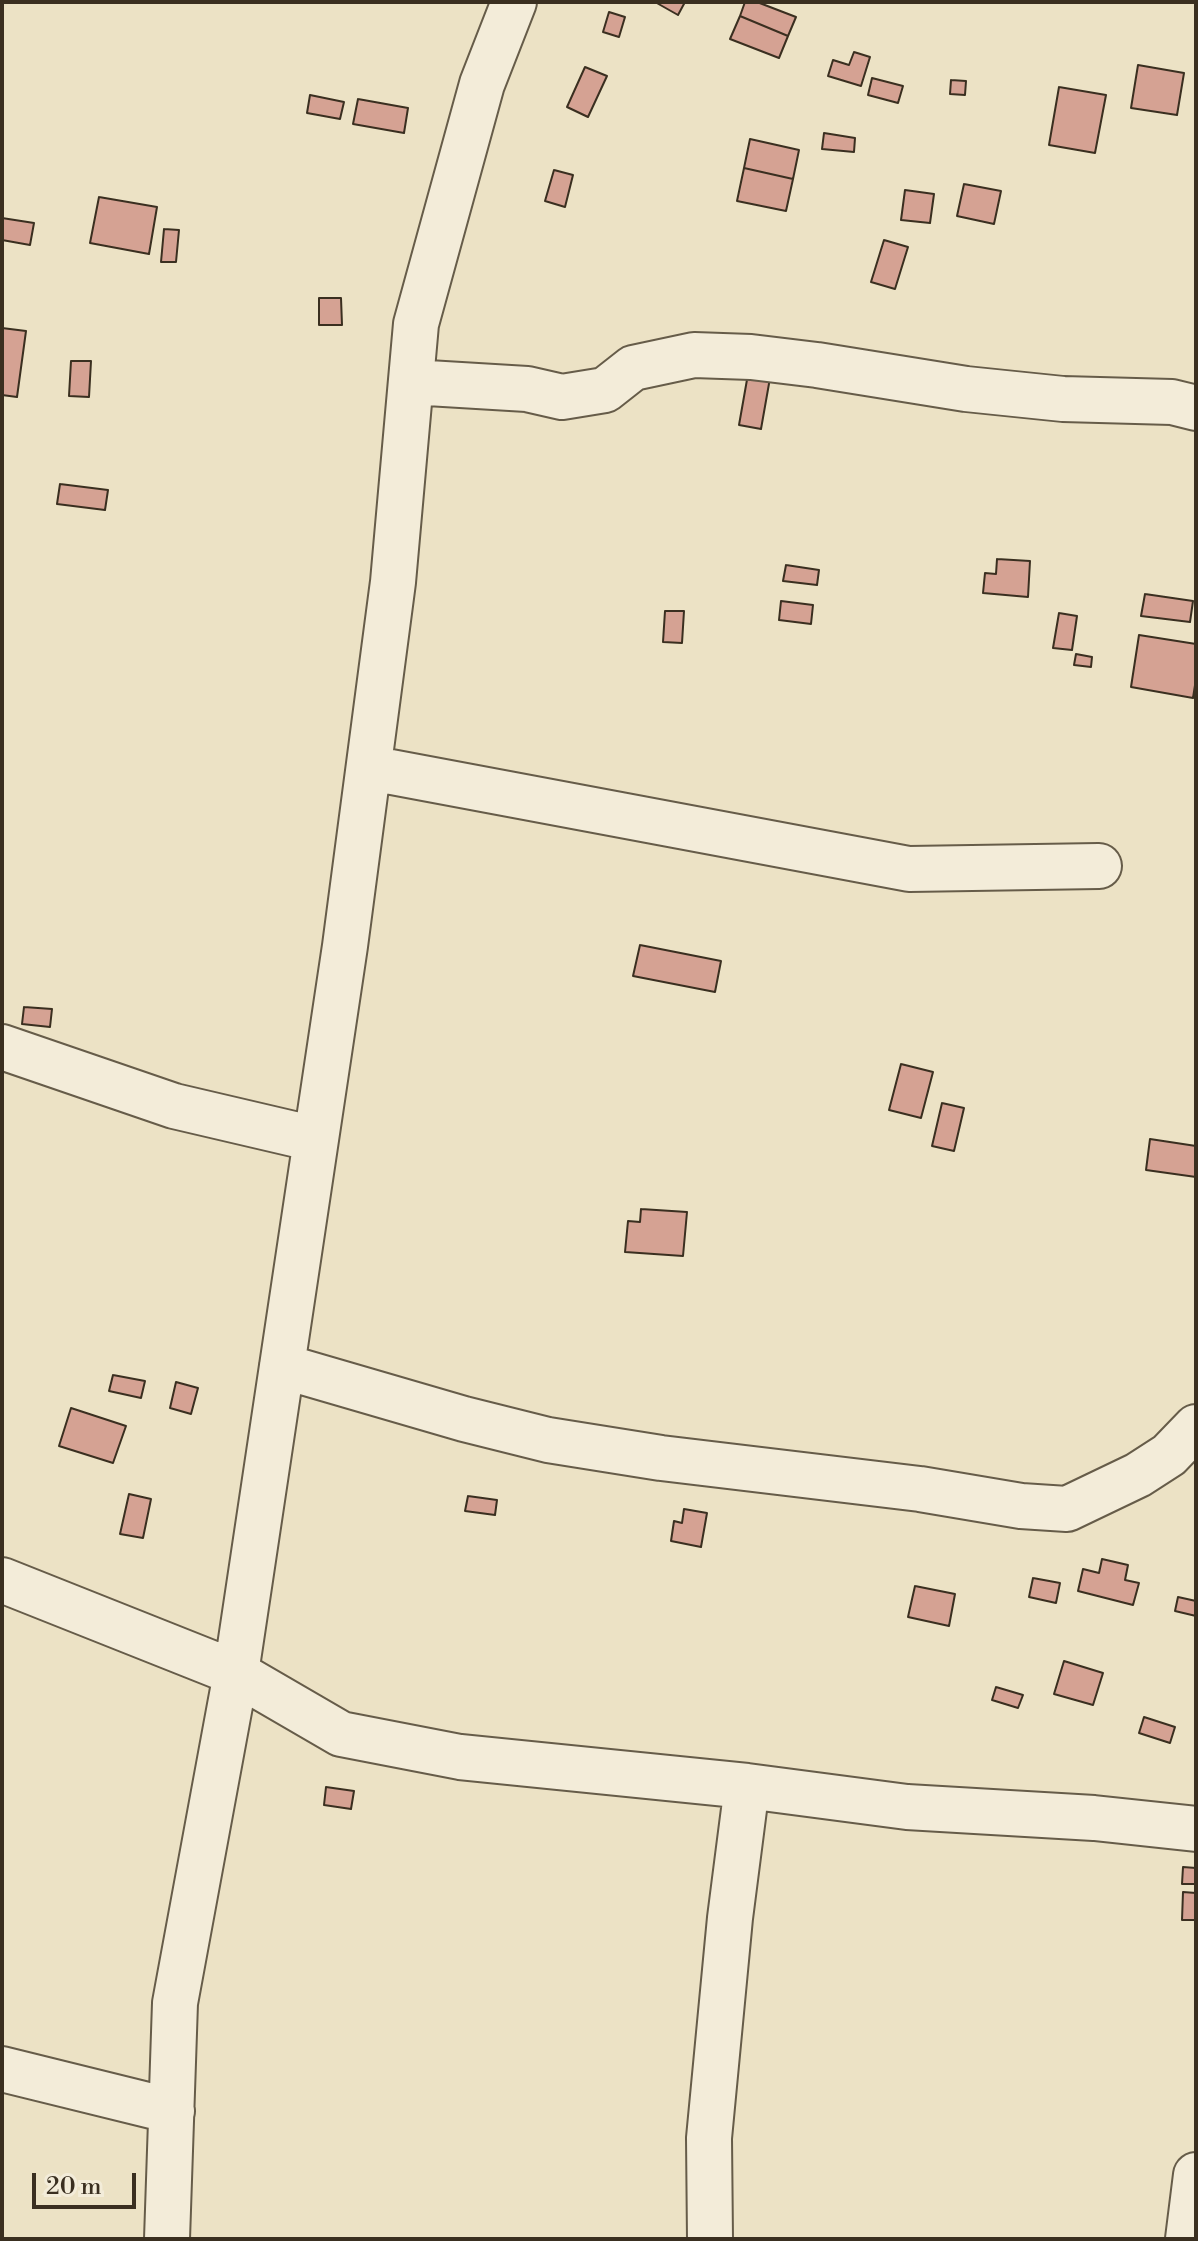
<!DOCTYPE html>
<style>
body{margin:0}
#map{position:relative;width:1198px;height:2241px;overflow:hidden;background:#ece2c5;font-family:"Libre Bodoni",serif}
canvas{display:block}
.frame{position:absolute;inset:0;border:4px solid #3a2f20;pointer-events:none}
.scale{position:absolute;left:32px;top:2173px;width:104px;height:36px;box-sizing:border-box;border:4px solid #3a2f20;border-top:0;padding-left:10px;font-size:24px;line-height:28px;white-space:nowrap;color:#3a2f20;-webkit-text-stroke:6px #f3ecd9;paint-order:stroke}
</style>
<div id="map">
<canvas width="1198" height="2241"></canvas>
<div class="frame"></div>
<div class="scale">20 m</div>
</div>
<script>
const ctx = document.querySelector('canvas').getContext('2d');
ctx.lineJoin = 'round';
function fillPath(path, color) { ctx.fillStyle = color; ctx.fill(path, 'evenodd'); }
const poly = rows => new Path2D(rows.map(r => 'M' + r).join(''));
function strokePath(path, color, width, dash) { ctx.strokeStyle = color; ctx.lineWidth = width; ctx.lineCap = dash ? 'butt' : 'round'; ctx.setLineDash(dash || []); ctx.stroke(path); }
const building = poly([
 [655,2,685,2,678,15,655,2],
 [745,2,757,2,796,17,788,36,740,16,745,2],
 [609,12,625,17,619,37,603,32,609,12],
 [740,16,788,36,779,58,730,39,740,16],
 [854,52,870,57,861,86,828,76,833,60,849,65,854,52],
 [1138,65,1184,73,1177,115,1131,108,1138,65],
 [585,67,607,76,588,117,567,107,585,67],
 [872,78,903,86,898,103,868,95,872,78],
 [951,80,966,81,965,95,950,94,951,80],
 [1059,87,1106,95,1095,153,1049,145,1059,87],
 [310,95,344,102,340,119,307,113,310,95],
 [358,99,408,108,404,133,353,124,358,99],
 [824,133,855,138,854,152,822,149,824,133],
 [750,139,799,150,793,179,744,168,750,139],
 [744,168,793,179,786,211,737,201,744,168],
 [554,170,573,175,565,207,545,201,554,170],
 [964,184,1001,191,994,224,957,216,964,184],
 [905,190,934,194,930,223,901,220,905,190],
 [99,197,157,207,149,254,90,243,99,197],
 [2,218,34,223,30,245,2,240,2,218],
 [164,229,179,230,176,262,161,262,164,229],
 [884,240,908,247,895,289,871,282,884,240],
 [319,298,341,298,342,325,319,325,319,298],
 [2,328,26,331,17,397,2,395,2,328],
 [71,361,91,361,89,397,69,396,71,361],
 [748,374,770,378,761,429,739,425,748,374],
 [60,484,108,490,105,510,57,504,60,484],
 [997,559,1030,561,1028,597,983,593,985,573,996,574,997,559],
 [786,565,819,570,817,585,783,581,786,565],
 [1145,594,1193,601,1190,622,1141,616,1145,594],
 [781,601,813,605,811,624,779,620,781,601],
 [665,611,684,611,682,643,663,642,665,611],
 [1059,613,1077,616,1072,650,1053,648,1059,613],
 [1139,635,1196,644,1196,679,1193,698,1131,687,1139,635],
 [1076,654,1092,657,1091,667,1074,665,1076,654],
 [640,945,721,961,715,992,633,976,640,945],
 [24,1007,52,1009,50,1027,22,1024,24,1007],
 [901,1064,933,1072,921,1118,889,1110,901,1064],
 [942,1103,964,1108,954,1151,932,1146,942,1103],
 [1150,1139,1196,1146,1196,1177,1146,1170,1150,1139],
 [641,1209,687,1212,683,1256,625,1252,628,1221,640,1222,641,1209],
 [113,1375,145,1381,141,1398,109,1391,113,1375],
 [176,1382,198,1388,191,1414,170,1408,176,1382],
 [71,1408,126,1426,113,1463,59,1446,71,1408],
 [129,1494,151,1499,143,1538,120,1534,129,1494],
 [468,1496,497,1500,495,1515,465,1511,468,1496],
 [684,1509,707,1513,701,1547,671,1541,674,1521,682,1523,684,1509],
 [1102,1559,1128,1565,1125,1580,1139,1583,1133,1605,1078,1591,1083,1569,1099,1573,1102,1559],
 [1033,1578,1060,1583,1056,1603,1029,1597,1033,1578],
 [915,1586,955,1594,949,1626,908,1617,915,1586],
 [1178,1597,1196,1601,1196,1616,1175,1611,1178,1597],
 [1064,1661,1103,1673,1093,1705,1054,1694,1064,1661],
 [996,1687,1023,1695,1018,1708,992,1700,996,1687],
 [1144,1717,1175,1727,1170,1743,1139,1733,1144,1717],
 [326,1787,354,1791,351,1809,324,1805,326,1787],
 [1183,1867,1196,1868,1196,1884,1182,1884,1183,1867],
 [1183,1892,1196,1893,1196,1920,1182,1920,1183,1892]
]);
fillPath(building, '#d5a293');
strokePath(building, '#3a2f20', 2);
const minor = poly([
 [411,382,527,389,562,397,605,390,633,368,694,355,751,357,817,365,966,389,1063,399,1172,402,1196,408],
 [370,768,909,869,1099,866],
 [2,1047,174,1106,315,1139],
 [282,1366,464,1419,548,1440,661,1458,920,1489,1021,1506,1067,1509,1138,1475,1169,1455,1196,1427],
 [2,1580,236,1673,341,1734,460,1757,747,1786,907,1807,1094,1818,1196,1829],
 [2,2069,172,2111],
 [167,2239,175,2003,236,1673,345,946,393,582,416,324,482,84,514,2],
 [710,2239,709,2138,730,1918,747,1786],
 [1188,2239,1196,2175]
]);
strokePath(minor, '#665c49', 48);
strokePath(minor, '#f3ecd9', 44);
</script>
